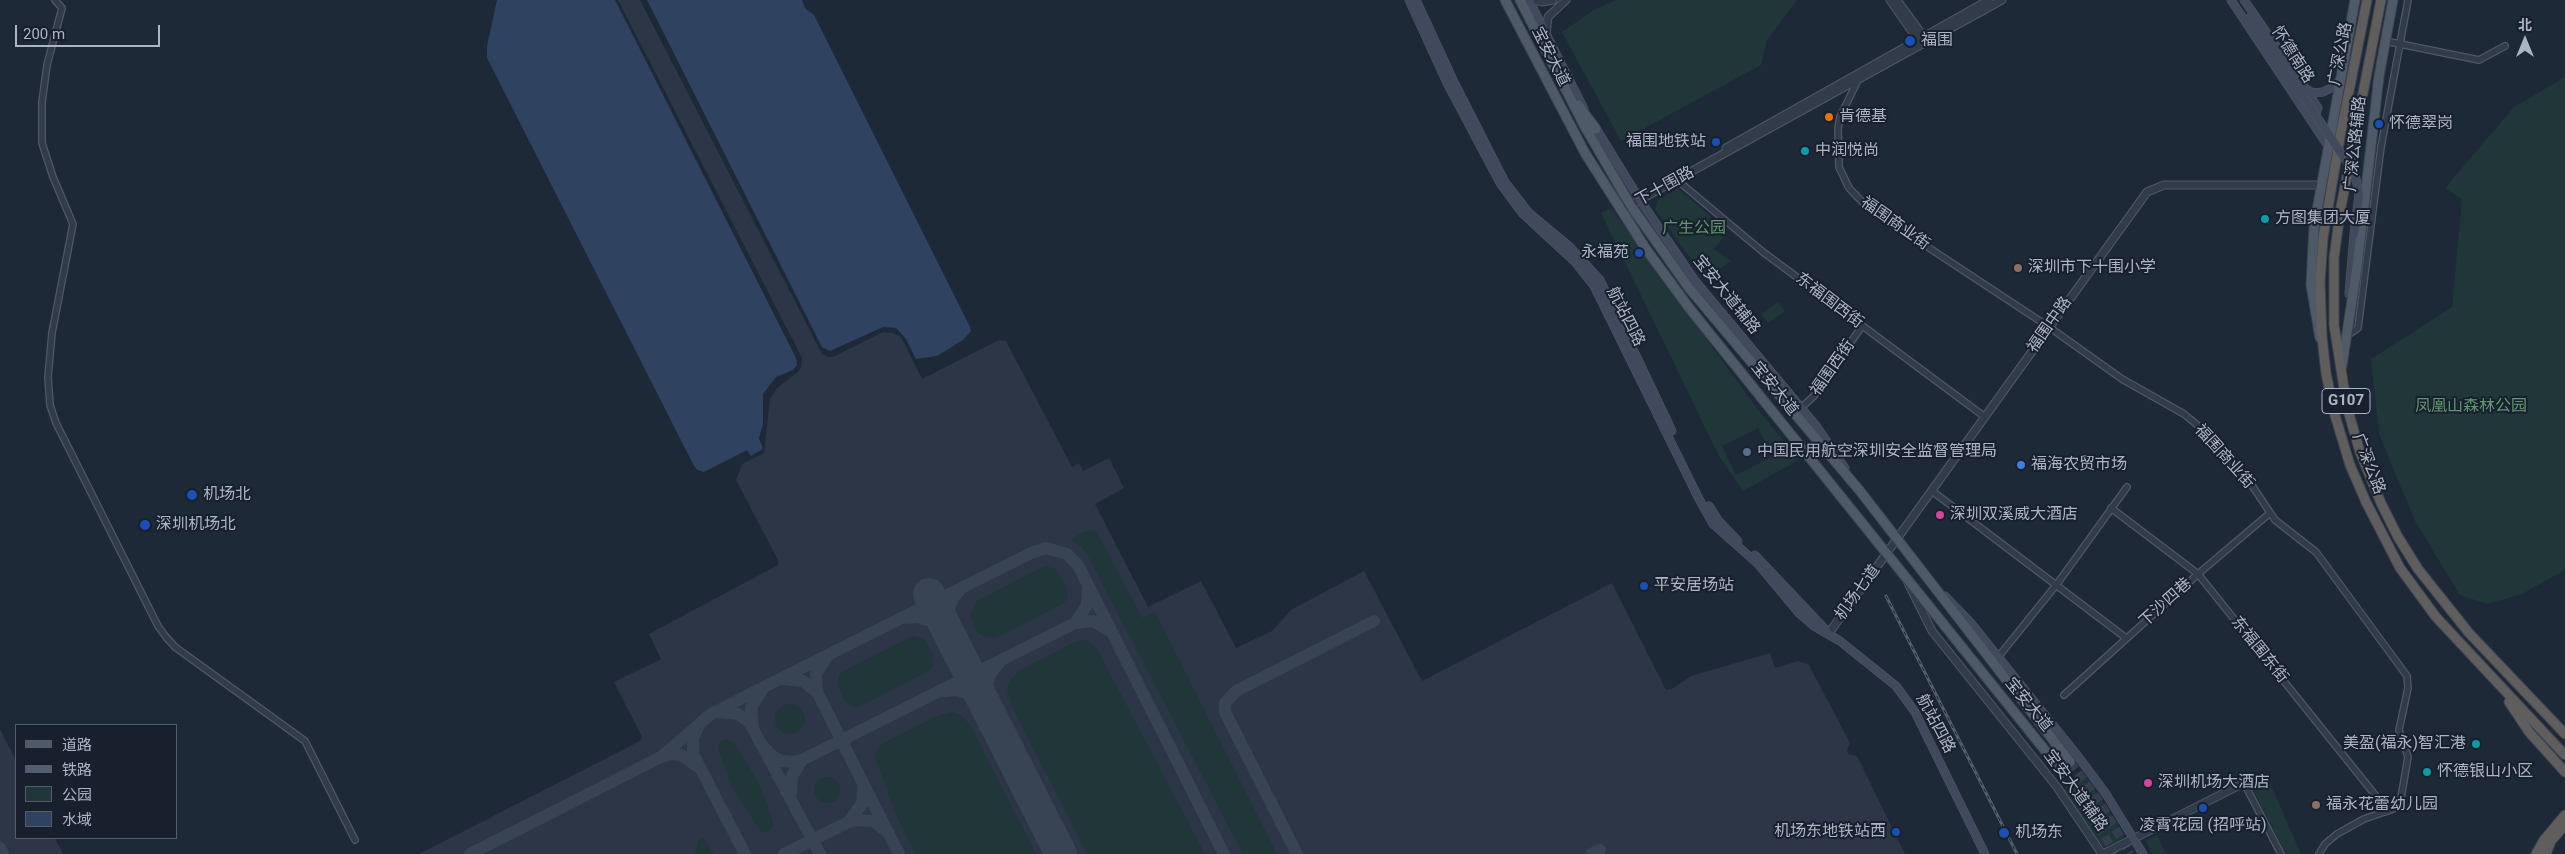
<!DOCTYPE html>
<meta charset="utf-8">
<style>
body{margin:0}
#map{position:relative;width:2565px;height:854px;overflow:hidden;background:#1e2938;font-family:Roboto,"Noto Sans SC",sans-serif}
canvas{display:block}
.legend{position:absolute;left:15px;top:724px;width:162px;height:115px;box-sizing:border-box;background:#18202d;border:1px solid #535c6a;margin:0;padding:6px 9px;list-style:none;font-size:15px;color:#acb5c6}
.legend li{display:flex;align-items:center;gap:10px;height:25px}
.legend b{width:25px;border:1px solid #535c6a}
.north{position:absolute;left:2500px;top:15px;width:50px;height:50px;-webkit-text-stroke:4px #18202d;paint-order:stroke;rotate:0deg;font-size:14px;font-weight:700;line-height:20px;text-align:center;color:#acb5c6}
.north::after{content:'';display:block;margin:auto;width:18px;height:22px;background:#acb5c6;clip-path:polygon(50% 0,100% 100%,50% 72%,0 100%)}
.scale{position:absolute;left:15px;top:25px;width:145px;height:22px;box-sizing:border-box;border:2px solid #acb5c6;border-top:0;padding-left:6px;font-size:15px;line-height:18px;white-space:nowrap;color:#acb5c6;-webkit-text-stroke:4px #18202d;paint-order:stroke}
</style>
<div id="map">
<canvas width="2565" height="854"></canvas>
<ul class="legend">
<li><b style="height:6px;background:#4f5a69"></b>道路</li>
<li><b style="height:6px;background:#535f70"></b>铁路</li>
<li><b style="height:14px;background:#203639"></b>公园</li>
<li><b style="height:14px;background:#2f425f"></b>水域</li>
</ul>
<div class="north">北</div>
<div class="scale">200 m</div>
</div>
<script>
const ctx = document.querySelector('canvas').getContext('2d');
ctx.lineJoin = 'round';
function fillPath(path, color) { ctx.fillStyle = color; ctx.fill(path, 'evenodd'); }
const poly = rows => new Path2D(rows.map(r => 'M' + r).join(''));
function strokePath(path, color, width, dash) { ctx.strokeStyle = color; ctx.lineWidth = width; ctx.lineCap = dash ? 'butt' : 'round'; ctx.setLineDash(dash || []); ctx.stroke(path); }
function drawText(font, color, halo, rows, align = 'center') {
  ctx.font = font + ' Roboto,"Noto Sans SC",sans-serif'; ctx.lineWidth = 4; ctx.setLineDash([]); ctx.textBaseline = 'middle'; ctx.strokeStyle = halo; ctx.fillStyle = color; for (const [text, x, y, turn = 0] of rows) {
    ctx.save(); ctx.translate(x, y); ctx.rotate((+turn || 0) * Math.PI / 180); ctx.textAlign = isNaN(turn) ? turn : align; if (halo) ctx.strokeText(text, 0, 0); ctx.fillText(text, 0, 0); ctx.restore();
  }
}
fillPath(poly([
 [618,0,640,0,822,354,828,357,833,357,883,332,892,333,901,337,922,379,999,340,1006,341,1072,467,1079,463,1083,471,1109,458,1124,488,1095,504,1148,607,1201,581,1236,648,1272,631,1291,610,1364,571,1422,681,1612,583,1666,690,1672,689,1691,676,1770,653,1775,668,1798,661,1809,665,1850,743,1847,750,1848,754,1857,756,1905,854,419,854,640,741,642,737,614,682,661,659,649,634,778,565,778,560,736,480,742,464,764,453,770,399,777,388,798,372,801,367,802,358],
 [0,729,16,761,16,838,55,838,63,854,0,854]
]), '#2c3646');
fillPath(poly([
 [1616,0,1797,0,1767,40,1761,65,1621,141,1562,32,1594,10],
 [2565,77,2565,570,2522,594,2487,604,2460,595,2415,521,2379,434,2371,359,2452,307,2462,199,2445,188,2514,107],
 [1678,188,1719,224,1715,230,1723,238,1714,249,1731,261,1705,279,1655,209,1658,200],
 [1611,208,1756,407,1799,460,1743,491,1719,456,1601,213],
 [1758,428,1772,457,1736,475,1722,446],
 [1778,302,1785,311,1768,323,1761,314],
 [1093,530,1097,532,1142,618,1155,612,1277,854,1243,854,1089,558,1080,545,1072,540,1079,534],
 [1045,566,1056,569,1067,588,1068,596,1064,603,996,638,985,637,976,631,970,615,977,601],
 [913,636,924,639,933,655,933,664,930,670,861,706,854,707,846,702,837,684,840,673],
 [1086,640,1096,647,1205,854,1087,854,1012,706,1007,689,1011,679,1020,670,1077,641],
 '775 719a15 15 0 1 1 30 0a15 15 0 1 1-30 0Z',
 [952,712,962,716,970,725,1036,854,916,854,896,815,874,754,882,744,939,715],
 [726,739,734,743,759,783,773,821,773,827,769,831,762,832,758,828,732,787,718,749,720,742],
 [2085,775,2124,834,2123,839,2105,847,2102,846,2064,790],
 [2267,776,2301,854,2286,854,2251,786],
 '814 790a13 13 0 1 1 26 0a13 13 0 1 1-26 0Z',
 [2157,835,2166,854,2152,854,2146,841],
 [704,837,713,854,695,854,699,840]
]), '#203639');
fillPath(poly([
 [497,0,615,0,796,358,797,365,793,370,776,377,763,394,763,424,759,438,763,449,751,456,747,450,704,472,697,470,693,464,487,58,487,46],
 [647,0,802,0,805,8,814,15,970,327,971,331,963,340,937,356,916,359,906,339,896,328,883,327,830,351,822,347]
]), '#2f425f');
strokePath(poly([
 [905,618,917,617,931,621,944,629,952,640],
 [1075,623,1087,605,1088,587],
 [951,636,948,627,948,612,953,598,960,590],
 [783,679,803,681,817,692,899,854],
 [944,691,956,690,970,694,981,702,990,714],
 [817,692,816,674,827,656],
 [988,709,986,686,991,673,999,663],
 [717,712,738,714,750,723,820,854],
 [753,727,751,708,762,690],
 [763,746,771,755,781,761,792,762,802,760,1075,623,1093,621,1110,631],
 [661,757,670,754,681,755,697,766],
 [791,794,792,776,802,760],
 [849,821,862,804,863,787],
 [0,848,3,854],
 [470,854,661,757,696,727],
 [745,854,693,754,693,738,700,723,711,714,770,684,1031,553,1046,548,1067,554,1078,565,1224,854],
 [784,854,853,820,873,821,886,831],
 [1297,854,1225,712,1225,703,1236,691,1374,621],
 [1591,854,1600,850]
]), '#384454', 12);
strokePath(poly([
 [929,594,1061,854]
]), '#384454', 32);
strokePath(poly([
 [2070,762,2100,803,2130,854],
 [2060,769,2083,800,2115,854]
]), '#333e4d', 9, [9, 4.5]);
const minor = poly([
 [55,0,62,8,47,65,42,102,42,143,53,177,73,224,52,333,48,377,50,405,56,423,158,626,166,637,175,647,305,741,355,840],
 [2385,41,2479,60,2505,46],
 [1857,82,1840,117,1838,129,1839,167,1849,188,1867,207,2049,327,2122,379,2184,414,2201,428,2251,484,2275,520,2316,552,2407,676,2408,688,2399,730,2408,757,2400,804,2396,808,2364,819,2337,834,2325,844,2319,854],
 [1677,180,1763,252,1985,417],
 [2345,337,2358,328,2381,147,2408,0],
 [1801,408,1814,396,1862,326],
 [1932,491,2126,638],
 [2111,508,2198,574,2388,811],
 [1999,656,2057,584,2127,487],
 [2064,695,2198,574,2270,513],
 [2244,783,2281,854]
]);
const tertiary = poly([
 [1534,0,1542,2,1553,0],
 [1890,0,1920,43],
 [1897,0,1926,40],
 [1546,34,1548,17,1566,0],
 [1726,148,1989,0],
 [1627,207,2002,0],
 [1908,583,1932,631,2057,787,2102,854],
 [1829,633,2147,192,2164,185,2321,185],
 [2103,854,2244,783]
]);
const secondary = poly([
 [1409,0,1447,83,1500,183,1523,214,1575,262,1594,286,1698,497,1713,524,1759,565,1799,613,1814,626,1840,641,1896,686,1915,712,1985,854],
 [1416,0,1454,82,1505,182,1529,213,1570,247,1600,280,1672,431],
 [1529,0,1584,109],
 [2231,0,2328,146],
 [2244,0,2306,89,2313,93,2323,92,2335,86,2341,78],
 [2251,16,2303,96],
 [2307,91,2318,108,2316,113,2310,115],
 [1594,125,1640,200,1696,282,1817,427,1845,468],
 [2349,294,2354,234],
 [1709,506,1718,520,1738,541],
 [1755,555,1826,630],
 [1945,596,1971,623,2077,755,2106,794,2143,854]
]);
const primary = poly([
 [1505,0,1585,153,1646,249,1690,309,2060,769],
 [1520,0,1585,127,1631,206,1689,288,1860,491,2070,762],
 [1578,105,1596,129],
 [2320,338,2311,285,2314,227,2355,0],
 [2342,366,2357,267,2379,76,2393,0]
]);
const trunk = poly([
 [2367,0,2340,137,2323,238,2320,282,2322,337,2326,373,2334,412,2350,465,2366,502,2400,568,2436,617,2565,755],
 [2381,0,2340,212,2334,258,2334,325,2347,407,2360,452,2381,503,2398,537,2418,569,2469,633,2565,734],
 [2509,702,2529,732,2565,772],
 [2536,854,2544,840,2565,815],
 [2546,854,2551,841,2565,825]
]);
strokePath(minor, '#4f5867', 8);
strokePath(tertiary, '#4f5867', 9);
strokePath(secondary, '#4f5867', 9);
strokePath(primary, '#3b4452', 11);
strokePath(trunk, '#3d4553', 11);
strokePath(minor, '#323b49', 5.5);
strokePath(tertiary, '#323b49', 7);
strokePath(secondary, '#404a5c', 8);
strokePath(primary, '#4f5a69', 9);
strokePath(trunk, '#605e5c', 9);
const rail = poly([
 [1886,596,2017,854]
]);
strokePath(rail, '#535f70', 3);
strokePath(rail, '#18202d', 1, [4]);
const secondaryBridge = poly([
 [2303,96,2355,174,2359,195,2354,234]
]);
strokePath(secondaryBridge, '#4f5867', 9, []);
strokePath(secondaryBridge, '#404a5c', 8);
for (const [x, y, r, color] of [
 [1910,41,6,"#1a4fb4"],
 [1829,117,5,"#e8710a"],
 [2379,124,5,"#1a4fb4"],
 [1716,142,5,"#1a4fb4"],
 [1805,151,5,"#0f9aa8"],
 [2265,219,5,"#0f9aa8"],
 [1639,253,5,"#1a4fb4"],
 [2018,268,5,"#8d6e63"],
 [1747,452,5,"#5c6f8a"],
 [2021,465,5,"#3f7fe0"],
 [192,495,6,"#1a4fb4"],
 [1940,515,5,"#d1479c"],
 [145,525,6,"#1a4fb4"],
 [1644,586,5,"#1a4fb4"],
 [2476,744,5,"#0f9aa8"],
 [2427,772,5,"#0f9aa8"],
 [2148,783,5,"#d1479c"],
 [2316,805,5,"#8d6e63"],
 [2203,808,5,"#1a4fb4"],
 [1896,832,5,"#1a4fb4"],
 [2004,833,6,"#1a4fb4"]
]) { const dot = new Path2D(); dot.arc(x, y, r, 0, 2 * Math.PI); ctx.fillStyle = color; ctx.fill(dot); strokePath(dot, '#18202d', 2); }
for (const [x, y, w] of [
 [2346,401,48]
]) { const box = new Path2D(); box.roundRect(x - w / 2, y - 12.5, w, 25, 4); ctx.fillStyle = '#18202d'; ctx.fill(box); strokePath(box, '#acb5c6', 1); }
drawText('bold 15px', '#acb5c6', null, [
 ["G107",2346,401]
]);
drawText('16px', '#acb5c6', '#18202d', [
 ["福围",1921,41],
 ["肯德基",1839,117],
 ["怀德翠岗",2389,124],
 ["福围地铁站",1706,142,"right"],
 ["中润悦尚",1815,151],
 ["方图集团大厦",2275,219],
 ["永福苑",1629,253,"right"],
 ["深圳市下十围小学",2028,268],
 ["中国民用航空深圳安全监督管理局",1757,452],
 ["福海农贸市场",2031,465],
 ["机场北",203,495],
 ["深圳双溪威大酒店",1950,515],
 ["深圳机场北",156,525],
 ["平安居场站",1654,586],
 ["美盈(福永)智汇港",2466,744,"right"],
 ["怀德银山小区",2437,772],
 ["深圳机场大酒店",2158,783],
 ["福永花蕾幼儿园",2326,805],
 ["凌霄花园 (招呼站)",2203,826,"center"],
 ["机场东地铁站西",1886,832,"right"],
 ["机场东",2015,833]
], 'left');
drawText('16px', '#acb5c6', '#18202d', [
 ["广深公路",2341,54,-79],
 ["怀德南路",2292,55,57],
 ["宝安大道",1550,57,63],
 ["广深公路辅路",2356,144,-84],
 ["下十围路",1665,187,-29],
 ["福围商业街",1895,224,35],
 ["宝安大道辅路",1726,295,51],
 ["东福围西街",1829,301,37],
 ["航站四路",1625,317,63],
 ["福围中路",2050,325,-55],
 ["福围西街",1833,368,-55],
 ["宝安大道",1774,389,51],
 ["福围商业街",2224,457,48],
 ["广深公路",2368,464,69],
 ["机场七道",1858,593,-54],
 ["下沙四巷",2166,603,-42],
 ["东福围东街",2259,650,51],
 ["宝安大道",2028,705,51],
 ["航站四路",1935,724,62],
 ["宝安大道辅路",2075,791,54]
]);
drawText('16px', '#62986f', '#18202d', [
 ["广生公园",1694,229],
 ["凤凰山森林公园",2471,407]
]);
</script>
